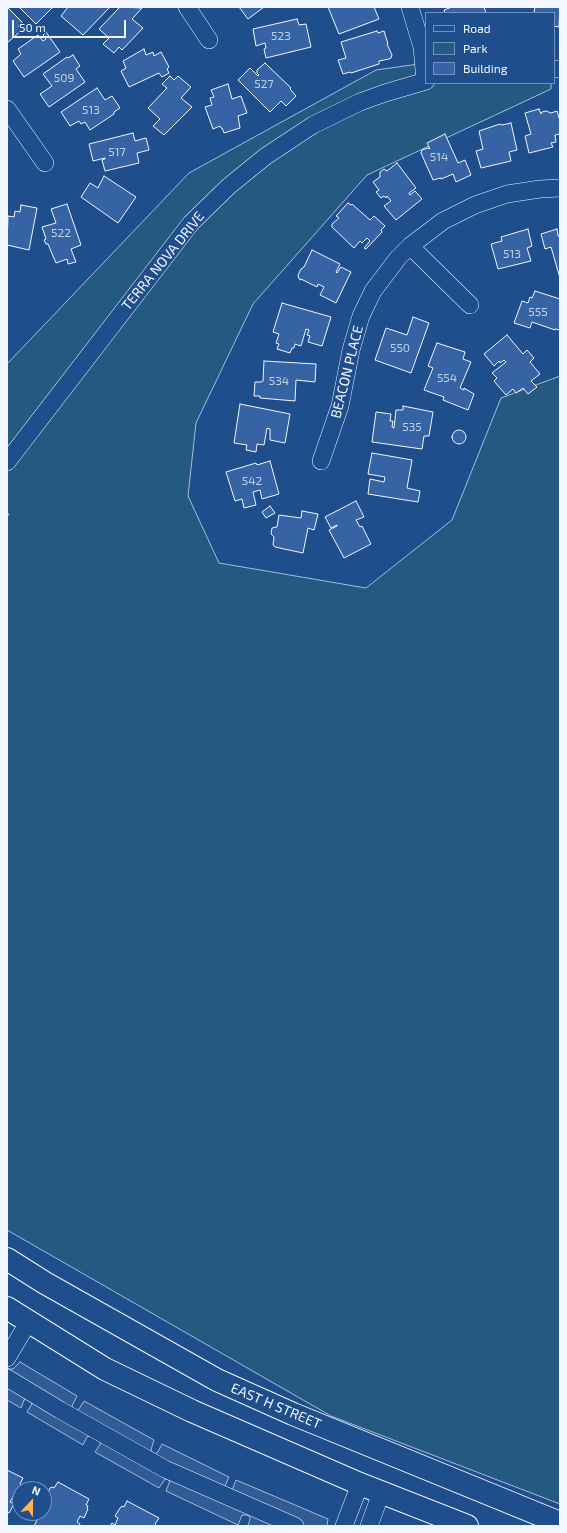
<!DOCTYPE html>
<style>
body{margin:0}
#map{position:relative;width:567px;height:1533px;overflow:hidden;background:#1f4e8c;font-family:"Exo 2",sans-serif}
canvas{display:block}
.frame{position:absolute;inset:0;border:8px solid #f2f6ff;pointer-events:none}
.legend{position:absolute;left:425px;top:12px;width:130px;height:72px;box-sizing:border-box;background:#1f4e8c;border:1px solid #7391ba;margin:0;padding:5px 7px;list-style:none;font-size:12px;color:#f2f6ff}
.legend li{display:flex;align-items:center;gap:8px;height:20px}
.legend b{width:20px;border:1px solid #7391ba}
.north{position:absolute;left:12px;top:1481px;width:40px;height:40px;box-sizing:border-box;background:#1f4e8c;border:1px solid #7391ba;border-radius:50%;rotate:22deg;font-size:11px;font-weight:700;line-height:16px;text-align:center;color:#f2f6ff}
.north::after{content:'';display:block;margin:auto;width:14px;height:18px;background:#ffb74d;clip-path:polygon(50% 0,100% 100%,50% 72%,0 100%)}
.scale{position:absolute;left:12px;top:20px;width:114px;height:18px;box-sizing:border-box;border:2px solid #f2f6ff;border-top:0;padding-left:5px;font-size:12px;line-height:14px;white-space:nowrap;color:#f2f6ff;-webkit-text-stroke:3px #1f4e8c;paint-order:stroke}
</style>
<div id="map">
<canvas width="567" height="1533"></canvas>
<div class="frame"></div>
<ul class="legend">
<li><b style="height:5px;background:#1f4e8c"></b>Road</li>
<li><b style="height:11px;background:#245a82"></b>Park</li>
<li><b style="height:11px;background:#3563a3"></b>Building</li>
</ul>
<div class="north">N</div>
<div class="scale">50 m</div>
</div>
<script>
const ctx = document.querySelector('canvas').getContext('2d');
ctx.lineJoin = 'round';
function fillPath(path, color) { ctx.fillStyle = color; ctx.fill(path, 'evenodd'); }
const poly = rows => new Path2D(rows.map(r => 'M' + r).join(''));
function strokePath(path, color, width, dash) { ctx.strokeStyle = color; ctx.lineWidth = width; ctx.lineCap = dash ? 'butt' : 'round'; ctx.setLineDash(dash || []); ctx.stroke(path); }
function drawText(font, color, halo, rows, align = 'center') {
  ctx.font = font + ' "Exo 2",sans-serif'; ctx.lineWidth = 3; ctx.setLineDash([]); ctx.textBaseline = 'middle'; ctx.strokeStyle = halo; ctx.fillStyle = color; for (const [text, x, y, turn = 0] of rows) {
    ctx.save(); ctx.translate(x, y); ctx.rotate((+turn || 0) * Math.PI / 180); ctx.textAlign = isNaN(turn) ? turn : align; if (halo) ctx.strokeText(text, 0, 0); ctx.fillText(text, 0, 0); ctx.restore();
  }
}
const green = poly([
 [426,63,426,83,551,83,551,89,367,175,253,304,196,423,188,496,219,563,366,588,452,520,501,398,560,376,560,1504,331,1416,7,1230,7,517,9,514,7,513,7,364,189,173,376,70,426,63]
]);
fillPath(green, '#245a82');
strokePath(green, '#a8bbd7', 1);
const parking = poly([
 [20,1362,77,1396,72,1406,74,1409,77,1410,79,1409,84,1401,154,1440,151,1450,154,1454,158,1452,162,1444,229,1477,225,1486,227,1489,230,1490,233,1488,236,1480,328,1519,327,1526,248,1526,250,1519,250,1517,247,1515,242,1515,238,1525,166,1491,170,1481,167,1479,165,1479,159,1488,95,1452,101,1443,90,1436,87,1437,83,1445,27,1412,32,1404,31,1400,27,1399,24,1400,21,1408,7,1400,7,1367,9,1369,13,1369,20,1362]
]);
fillPath(parking, '#305b95');
strokePath(parking, '#a8bbd7', 1);
const building = poly([
 [7,7,22,22,18,26,22,30,7,43,7,7],
 [19,7,53,7,36,24,19,7],
 [68,7,110,7,83,35,61,16,68,7],
 [120,7,142,8,132,19,143,28,122,50,119,47,114,53,103,44,109,38,99,29,120,7],
 [239,7,264,7,248,19,239,7],
 [328,7,374,7,379,19,339,34,328,7],
 [452,7,484,7,486,13,445,13,444,10,452,7],
 [535,7,560,7,559,27,554,26,554,13,534,13,535,7],
 [297,19,299,25,306,24,311,47,266,58,264,49,266,48,265,43,256,46,253,29,297,19],
 [377,31,378,33,384,31,388,44,387,44,392,55,391,58,389,59,379,61,379,64,351,73,350,72,343,74,338,60,346,58,341,42,377,31],
 [46,32,60,52,24,77,13,61,21,54,18,49,38,35,43,41,46,39,43,35,46,32],
 [144,49,146,55,153,52,154,56,161,52,169,67,167,69,169,73,162,77,159,73,129,87,121,71,126,68,123,61,144,49],
 [73,55,80,66,76,69,85,82,49,107,40,94,52,86,43,74,67,57,68,58,73,55],
 [265,63,291,88,290,89,296,96,286,106,281,101,270,112,238,80,250,68,258,76,259,75,257,73,257,70,265,63],
 [170,76,174,80,178,76,191,87,181,98,192,107,164,135,153,126,160,119,148,108,167,88,162,84,170,76],
 [228,84,232,99,241,96,247,113,238,116,240,128,224,133,222,128,221,128,220,126,213,129,205,107,212,105,210,98,214,97,211,90,228,84],
 [97,88,105,100,112,96,120,108,114,112,114,114,90,130,85,122,81,124,79,121,70,126,61,112,97,88],
 [539,109,541,114,542,112,546,111,551,113,557,111,560,121,560,134,555,135,556,142,551,143,553,147,529,153,525,136,531,134,525,113,539,109],
 [511,123,517,150,509,152,511,161,481,168,476,151,483,149,479,131,500,124,502,125,511,123],
 [133,133,135,141,146,138,149,150,137,153,139,163,105,171,102,160,105,159,105,158,93,161,89,144,133,133],
 [445,134,458,163,465,160,471,175,456,182,453,174,441,179,441,178,433,180,421,153,422,150,428,148,430,149,427,143,445,134],
 [397,163,416,188,409,193,410,195,415,191,422,199,396,220,384,206,391,201,387,196,386,198,384,196,381,198,376,192,379,190,373,182,380,177,380,172,384,169,387,171,397,163],
 [104,176,136,197,118,223,81,197,90,183,98,188,104,176],
 [348,203,351,205,352,204,370,220,374,216,385,226,381,230,382,232,366,249,364,248,370,241,367,238,362,243,360,241,354,248,332,227,332,224,339,218,336,216,348,203],
 [67,204,81,245,71,249,76,262,68,264,67,259,56,263,48,244,46,244,44,240,46,239,42,227,56,223,51,209,67,204],
 [21,205,37,208,29,250,7,245,8,216,14,217,15,211,20,212,21,205],
 [528,229,532,246,527,248,531,261,498,269,491,244,502,241,501,237,528,229],
 [557,229,558,236,560,236,560,278,551,247,545,249,541,234,557,229],
 [312,250,340,264,336,272,337,273,341,267,351,272,336,303,320,295,324,287,318,284,317,287,301,279,301,280,299,279,298,275,301,269,304,267,312,250],
 [535,291,560,299,560,330,555,329,555,330,532,322,530,328,514,323,522,301,528,303,530,297,532,298,535,291],
 [282,303,331,317,322,346,308,342,310,336,307,335,309,330,306,329,301,346,295,344,294,348,292,348,290,353,277,349,279,344,276,343,279,334,273,332,282,303],
 [413,317,429,323,411,373,375,360,386,328,407,335,413,317],
 [507,335,523,354,527,350,534,358,530,362,540,374,531,381,537,387,528,394,523,388,516,393,513,389,506,395,494,381,497,378,492,373,506,362,504,360,500,363,499,361,494,366,484,354,507,335],
 [437,343,465,352,463,359,471,362,460,388,464,390,464,388,474,394,468,410,443,400,444,397,424,390,433,368,428,366,437,343],
 [264,361,316,364,315,382,296,380,295,401,260,398,260,396,254,396,255,382,261,382,263,381,264,361],
 [240,404,290,414,285,443,270,440,270,429,267,428,264,445,257,444,256,452,246,450,247,445,234,443,240,404],
 [403,406,433,412,429,436,424,436,422,449,372,442,376,412,391,414,390,421,393,421,392,427,394,428,396,410,403,410,403,406],
 '452 437a7 7 0 1 1 14 0a7 7 0 1 1-14 0Z',
 [372,453,412,460,407,488,420,491,418,502,368,494,370,479,384,482,385,477,368,474,372,453],
 [270,461,279,494,262,499,260,490,253,492,256,505,244,508,242,499,235,501,226,472,256,463,257,465,270,461],
 [356,501,364,517,356,520,360,527,362,526,371,544,344,558,329,530,337,526,337,525,331,528,325,517,356,501],
 [270,506,275,513,266,518,262,512,270,506],
 [302,511,318,514,314,530,308,528,303,553,275,547,273,545,274,537,271,534,272,528,277,527,279,515,301,518,302,511],
 [7,1470,23,1478,20,1484,22,1485,22,1488,20,1489,17,1497,14,1495,10,1502,14,1504,9,1513,7,1512,7,1470],
 [58,1482,89,1499,86,1505,88,1506,87,1508,88,1509,84,1518,80,1516,77,1522,80,1524,79,1526,34,1526,40,1514,38,1513,44,1513,44,1505,45,1506,49,1499,46,1497,50,1488,52,1487,54,1488,58,1482],
 [127,1501,159,1518,155,1524,157,1526,110,1526,112,1523,115,1525,118,1518,115,1516,120,1508,122,1506,124,1507,127,1501]
]);
fillPath(building, '#3563a3');
strokePath(building, '#f2f6ff', 1);
const minor = poly([
 [187,7,209,40],
 [410,7,422,47,425,81],
 [554,69,560,69],
 [7,109,45,163],
 [410,246,470,305],
 [321,461,340,406,351,350,361,316,373,291,398,258,410,246,443,221,475,205,507,194,540,189,560,188],
 [7,462,191,223,229,186,266,156,313,125,360,102,385,93,426,81],
 [7,1358,29,1321],
 [7,1378,60,1410,165,1469,295,1526],
 [344,1526,360,1484],
 [369,1526,381,1493]
]);
const major = poly([
 [7,1259,45,1283,217,1380,293,1414,560,1523],
 [7,1308,105,1369,192,1411,360,1484,467,1526]
]);
strokePath(minor, '#f2f6ff', 18);
strokePath(major, '#f2f6ff', 24);
strokePath(minor, '#1f4e8c', 17);
strokePath(major, '#1f4e8c', 22);
drawText('12px', '#c3d1e8', null, [
 ["523",281,36],
 ["509",64,78],
 ["527",264,84],
 ["513",91,110],
 ["517",117,152],
 ["514",439,157],
 ["522",61,233],
 ["513",512,254],
 ["555",538,312],
 ["550",400,348],
 ["554",447,378],
 ["534",279,381],
 ["535",412,427],
 ["542",252,481]
]);
drawText('14px', '#f2f6ff', '#1f4e8c', [
 ["TERRA NOVA DRIVE",163,261,-51],
 ["BEACON PLACE",347,372,-76],
 ["EAST H STREET",276,1406,23]
]);
</script>
